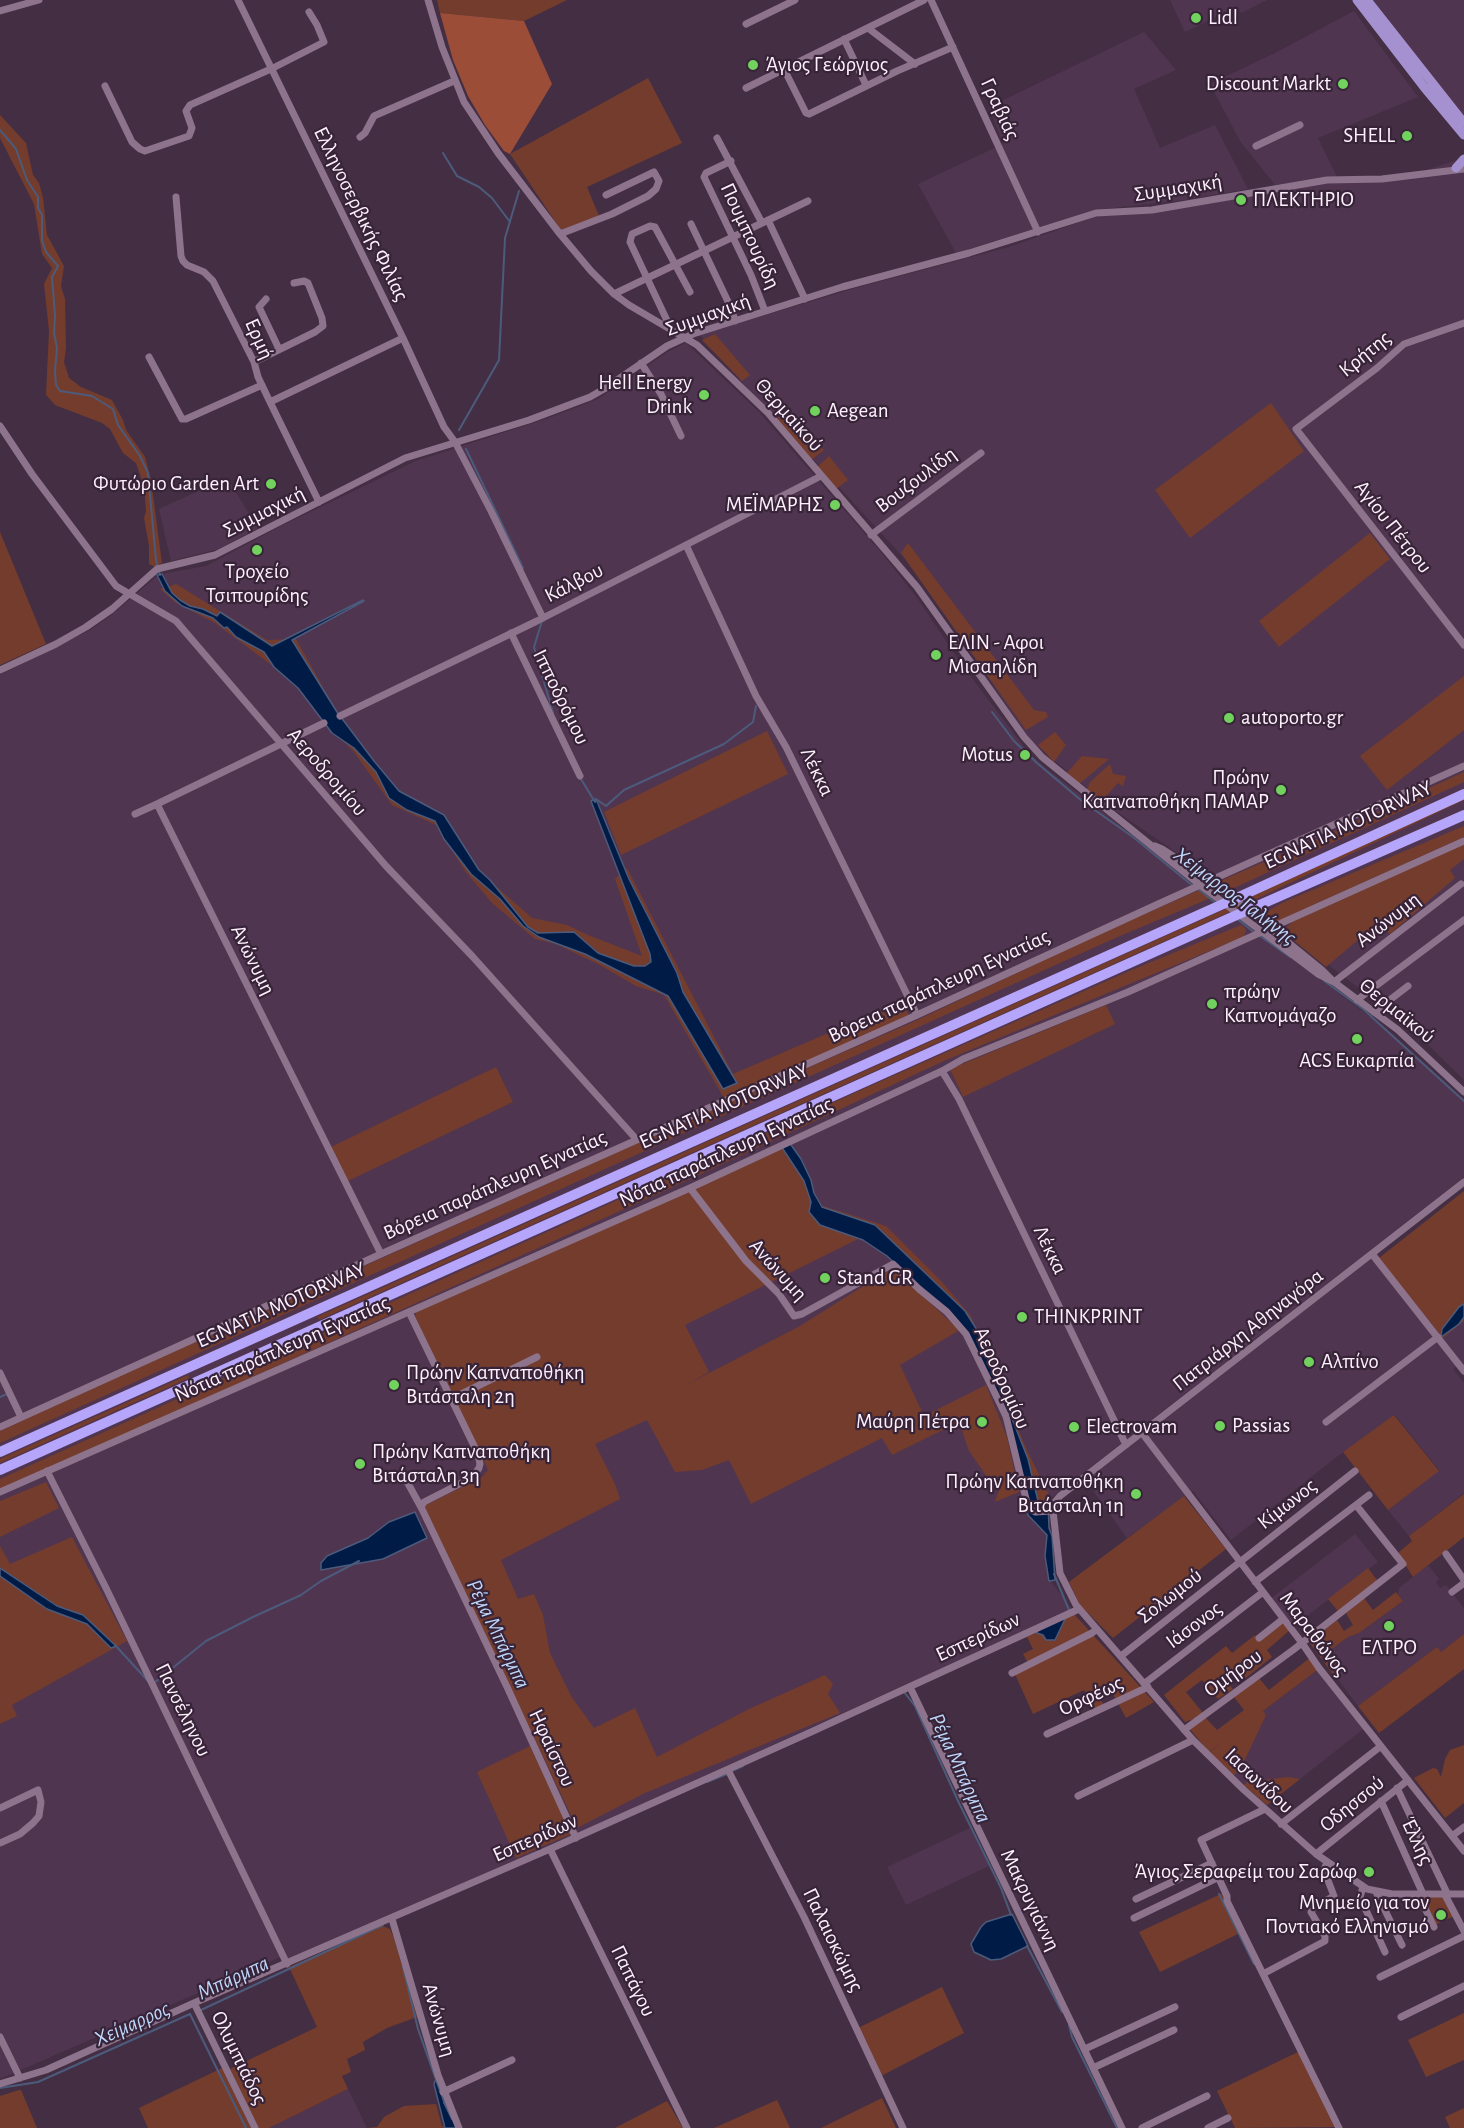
<!DOCTYPE html>
<meta charset="utf-8">
<style>
body{margin:0}
canvas{display:block;background:#432e43}
</style>
<canvas width="1464" height="2128"></canvas>
<script>
const ctx = document.querySelector('canvas').getContext('2d');
ctx.lineJoin = 'round';
function fillPath(path, color) { ctx.fillStyle = color; ctx.fill(path, 'evenodd'); }
const poly = rows => new Path2D(rows.map(r => 'M' + r).join(''));
function strokePath(path, color, width, dash) { ctx.strokeStyle = color; ctx.lineWidth = width; ctx.lineCap = dash ? 'butt' : 'round'; ctx.setLineDash(dash || []); ctx.stroke(path); }
function drawText(font, color, halo, rows, align = 'center') {
  ctx.font = font + ' "Alegreya Sans",sans-serif'; ctx.lineWidth = 4.5; ctx.setLineDash([]); ctx.textBaseline = 'middle'; ctx.strokeStyle = halo; ctx.fillStyle = color; for (const [text, x, y, turn = 0] of rows) {
    ctx.save(); ctx.translate(x, y); ctx.rotate((+turn || 0) * Math.PI / 180); ctx.textAlign = isNaN(turn) ? turn : align; if (halo) ctx.strokeText(text, 0, 0); ctx.fillText(text, 0, 0); ctx.restore();
  }
}
fillPath(poly([
 [1170,0,1267,0,1241,13,1237,6,1185,32],
 [1363,0,1464,0,1464,129],
 [1354,11,1418,97,1318,138,1337,177,1275,185,1240,141,1210,84,1277,52],
 [1144,32,1176,70,1134,89,1160,148,1215,125,1248,189,1183,200,1095,210,956,253,918,184,1003,144,989,107],
 [1464,158,1464,1080,1414,1031,1285,931,1192,863,1110,807,1031,741,913,568,851,500,813,459,811,460,700,335,859,287,1009,247,1094,217,1183,208,1328,183,1423,171],
 [686,343,759,412,880,551,918,599,962,665,1028,752,1047,769,1130,833,1206,894,1389,1031,1464,1099,1464,1177,1046,1502,1051,1582,1072,1609,598,1824,285,1960,283,1956,0,2079,0,675,90,630,109,617,156,577,167,573,206,566,283,525,416,461,549,418,598,399,669,351],
 [227,478,258,528,219,549,171,561,159,509],
 [1374,1249,1442,1337,1464,1320,1464,1372,1458,1365,1453,1369,1464,1383,1464,1493,1409,1536,1388,1510,1439,1470,1395,1415,1343,1452,1231,1540,1193,1491,1127,1538,1086,1481,1094,1475,1090,1470],
 [1355,1534,1378,1562,1291,1628,1269,1600],
 [1428,1565,1439,1579,1436,1582,1440,1588,1446,1585,1464,1608,1464,1634,1441,1652,1437,1647,1358,1706,1321,1657,1348,1637,1359,1633,1403,1601,1398,1594,1399,1588],
 [1320,1668,1366,1727,1267,1805,1209,1752],
 [970,1828,989,1866,906,1905,887,1867],
 [348,2089,367,2128,269,2128]
]), '#503550');
fillPath(poly([
 [437,0,567,0,524,21,440,13],
 [648,78,682,143,587,187,599,216,561,230,510,154],
 [0,115,26,143,33,175,39,183,43,198,47,235,64,266,61,286,65,299,66,348,64,362,69,378,81,387,112,400,123,420,126,430,145,457,151,480,162,563,155,567,149,564,149,546,144,518,146,511,144,486,136,463,123,453,110,429,102,423,55,405,46,395,49,331,44,284,52,268,42,254,34,204,0,138],
 [715,334,750,375,742,381,702,340],
 [1271,403,1304,451,1190,538,1155,490],
 [785,412,824,450,811,460,775,420],
 [829,456,848,480,836,489,816,468],
 [0,532,46,644,0,665],
 [1370,533,1390,559,1279,647,1259,621],
 [908,543,1034,710,1046,712,1048,717,1026,730,901,553],
 [176,584,267,640,296,639,338,714,399,793,446,820,475,868,532,918,567,925,588,935,642,956,615,879,627,868,733,1074,903,1001,909,1016,724,1098,664,995,636,986,600,965,556,944,535,939,492,903,465,871,436,825,392,805,354,752,324,722,301,687,215,623,176,603,160,589],
 [1464,676,1464,730,1387,790,1360,756],
 [767,731,788,774,621,855,604,812],
 [1055,732,1066,745,1054,762,1038,745],
 [1082,756,1109,759,1079,784,1067,773],
 [1110,764,1113,774,1126,776,1123,786,1118,783,1106,796,1108,801,1105,803,1086,792,1090,782],
 [1464,772,1464,782,1232,889,1113,939,0,1443,0,1431,93,1388,738,1098,913,1022,1108,930,1346,826],
 [1464,797,1464,800,1225,914,319,1320,317,1317,1221,911],
 [1464,826,1464,837,1291,915,1280,922,1268,921,1261,915,1284,902],
 [1464,844,1464,859,1450,870,1455,878,1390,934,1378,923,1326,967,1287,935,1285,929,1292,922],
 [1241,925,1245,928,1246,932,1243,937,946,1060,660,1193,0,1491,0,1479,868,1087,1127,972],
 [1106,1005,1115,1024,963,1097,950,1069],
 [496,1067,513,1102,348,1181,331,1147],
 [781,1146,790,1147,817,1204,886,1226,941,1281,971,1316,1026,1448,1048,1493,1043,1505,1038,1506,963,1321,886,1247,860,1238,685,1325,709,1372,686,1385,800,1326,892,1268,956,1327,958,1331,900,1365,924,1416,986,1385,1007,1437,1019,1492,995,1502,1000,1487,989,1480,969,1451,959,1422,892,1455,882,1438,751,1504,729,1460,702,1470,675,1472,647,1420,595,1444,615,1484,620,1499,501,1560,518,1599,534,1594,543,1615,550,1653,571,1696,594,1728,635,1708,657,1757,749,1709,825,1675,833,1684,828,1694,840,1713,645,1793,577,1828,425,1508,426,1505,482,1477,488,1470,415,1316,417,1311],
 [1464,1191,1464,1321,1443,1338,1379,1258],
 [188,1375,189,1378,0,1463,0,1459],
 [1394,1415,1439,1471,1388,1510,1343,1452],
 [46,1482,59,1508,0,1537,0,1501],
 [1464,1494,1464,1537,1413,1577,1398,1553,1412,1541,1409,1536],
 [1184,1496,1226,1549,1113,1638,1080,1605,1069,1582],
 [72,1537,127,1641,12,1705,17,1716,0,1724,0,1546,10,1564],
 [1368,1568,1377,1580,1338,1611,1328,1599],
 [1396,1592,1403,1601,1359,1633,1348,1637,1321,1657,1325,1663,1335,1657,1342,1665,1337,1669,1340,1674,1334,1676,1309,1642,1337,1620,1344,1631,1353,1625,1346,1613,1364,1598,1373,1610],
 [1074,1614,1154,1702,1126,1718,1107,1683,1096,1689,1105,1708,1095,1712,1084,1690,1033,1714,1014,1672,1029,1665,1023,1654,1033,1649,1027,1637],
 [1283,1622,1290,1630,1267,1650,1272,1657,1242,1681,1235,1672,1225,1679,1233,1689,1218,1699,1202,1680,1186,1692,1203,1713,1196,1718,1185,1722,1164,1695,1226,1646,1232,1653,1255,1635,1258,1640],
 [1464,1634,1464,1669,1379,1733,1358,1706,1437,1647,1441,1652],
 [1311,1657,1320,1668,1263,1711,1266,1715,1240,1770,1234,1775,1210,1752,1224,1741,1209,1752,1189,1728,1205,1717,1217,1730,1244,1710,1233,1696,1258,1677,1269,1690],
 [1464,1745,1464,1803,1445,1818,1414,1778,1433,1768,1437,1769,1441,1777,1445,1759,1450,1750],
 [530,1746,571,1834,516,1858,477,1772],
 [1288,1777,1300,1779,1267,1805,1244,1785,1247,1782],
 [1223,1893,1242,1932,1160,1972,1139,1932],
 [1444,1896,1454,1916,1435,1925,1422,1897],
 [382,1926,390,1929,394,1938,417,2017,387,2028,363,2042,365,2050,347,2059,351,2072,342,2076,348,2089,269,2128,258,2128,230,2069,317,2027,289,1967],
 [942,1987,964,2033,881,2076,858,2028],
 [1464,2013,1464,2060,1426,2077,1408,2040],
 [1300,2051,1336,2127,1235,2128,1217,2091],
 [222,2068,251,2128,148,2128,139,2108],
 [19,2090,21,2090,37,2128,0,2128,0,2096],
 [882,2098,896,2128,821,2128],
 [777,2100,790,2128,714,2128],
 [667,2101,683,2128,615,2128],
 [436,2104,442,2126,450,2128,367,2128,377,2127,384,2117,404,2106],
 [1464,2108,1464,2128,1450,2128,1445,2117]
]), '#743c2c');
fillPath(poly([
 [440,13,524,21,552,84,510,154,504,151,485,125,468,96,453,60]
]), '#9b4d38');
const water = poly([
 [162,574,172,593,180,600,190,606,203,609,217,616,220,612,272,646,363,600,364,601,292,640,337,712,374,761,399,791,444,815,479,870,490,880,528,927,538,933,574,932,598,953,634,966,645,966,651,962,650,954,591,801,596,799,629,879,677,973,683,992,737,1083,723,1089,668,996,585,954,539,937,523,926,500,899,471,874,444,839,435,821,407,810,389,798,376,772,354,748,332,733,298,688,274,667,264,652,236,637,227,627,224,628,213,618,182,606,165,591,157,575,162,574],
 [789,1142,801,1159,811,1180,814,1193,822,1207,875,1225,965,1311,977,1330,1028,1459,1039,1505,1048,1501,1049,1528,1052,1536,1055,1580,1049,1581,1045,1556,1047,1535,1028,1515,1007,1425,960,1324,887,1256,863,1240,820,1225,809,1212,811,1202,804,1181,781,1146,789,1142],
 [1464,1304,1464,1317,1459,1324,1441,1337,1442,1329,1459,1307,1464,1304],
 [415,1512,427,1538,383,1559,321,1570,321,1563,327,1556,368,1538,389,1522,415,1512],
 [0,1568,57,1606,83,1615,116,1646,111,1648,87,1624,47,1609,0,1576,0,1568],
 [1067,1615,1055,1640,1046,1640,1043,1635,1037,1633,1036,1626,1067,1615],
 [1012,1914,1028,1946,1001,1959,991,1960,974,1952,971,1944,981,1927,986,1922,1012,1914],
 [436,2079,445,2105,457,2128,445,2128,434,2084,436,2079]
]);
fillPath(water, '#001b45');
strokePath(water, '#4c5b7c', 1.5);
strokePath(poly([
 [0,130,16,149,27,180,38,197,38,208,42,215,42,240,46,252,58,266,52,277,55,316,54,333,57,348,55,371,56,385,60,391,92,396,113,409,118,425,140,456,148,473,156,560,160,575],
 [443,153,457,176,479,187,492,198,510,222],
 [459,430,499,360,505,238,519,191],
 [466,449,523,568],
 [542,621,534,647,553,713],
 [992,712,1014,741,1037,763,1082,801,1133,837,1193,886],
 [581,779,595,802],
 [596,801,596,799,606,806,624,790,724,744,753,722,756,706],
 [1198,889,1217,904],
 [1236,918,1255,933],
 [1260,936,1290,957],
 [1324,981,1363,1009,1464,1101],
 [0,1397,7,1394],
 [1054,1574,1069,1610],
 [115,1645,148,1681],
 [154,1683,206,1641,253,1617,301,1595,321,1581,359,1561],
 [904,1692,915,1706,959,1803,1001,1888,1011,1915],
 [732,1771,743,1766],
 [707,1782,727,1774],
 [1219,1894,1254,1964],
 [1027,1946,1062,2012],
 [403,1967,418,2029,440,2091],
 [201,2010,383,1925],
 [1069,2025,1072,2037,1117,2128],
 [0,2088,38,2082,190,2014,246,2128],
 [444,2102,452,2119]
]), '#4c5b7c', 2);
strokePath(poly([
 [238,0,403,338,444,427,455,442,491,511,543,618],
 [428,0,442,47,464,102,498,153,560,234,591,271,614,294,629,305,697,345,768,413,917,587,1024,737,1042,757,1200,885,1318,974,1334,982],
 [931,0,1038,232],
 [0,11,39,0],
 [746,24,795,0],
 [868,28,915,64],
 [844,39,866,85],
 [784,69,806,113,809,114,897,71,953,47],
 [105,86,132,142,140,149,145,151,189,136,192,128,186,111,190,105,273,68,324,42,317,25,309,12],
 [746,88,924,0],
 [360,137,365,133,374,116,454,81],
 [717,138,762,223],
 [1256,146,1300,125],
 [731,161,706,173,704,177,751,275,765,311],
 [176,197,181,256,183,261,187,265,204,272,213,281,254,362,258,377,270,402,319,502],
 [768,220,805,299],
 [691,224,732,310,735,321],
 [560,234,612,214,648,196,656,189,659,181,654,172,606,195],
 [614,294,808,201],
 [266,299,259,307,279,349],
 [1464,323,1404,344,1377,368,1296,429,1464,645],
 [671,329,630,242,632,234,650,226,655,227,690,292],
 [149,357,182,419,186,419,262,385],
 [254,362,315,332,323,326,322,318,308,283,304,281,294,283],
 [641,363,661,394,681,436],
 [270,402,403,338],
 [0,426,32,474,116,586,176,621,386,866,473,957,637,1140],
 [871,535,981,453],
 [686,545,756,696,786,747,917,1015],
 [511,633,580,776],
 [0,670,56,644,86,627,112,609,157,569,215,555,405,458,529,420,590,397,604,389,667,346,693,334,842,287,969,253,1096,213,1152,210,1327,180,1382,179,1464,169],
 [340,716,537,621,821,476],
 [324,723,157,804,381,1254],
 [135,814,157,804],
 [1155,846,1162,849,1210,880,1257,917,1322,970,1334,982,1398,1030,1464,1092],
 [1334,982,1461,884],
 [1357,1000,1464,920],
 [1374,1012,1408,986],
 [942,1071,959,1099,1126,1445],
 [1464,1182,1060,1496,1055,1502,1053,1511,1060,1573,1076,1605,1193,1740,1244,1790,1316,1854,1367,1889,1392,1894,1464,1894],
 [690,1188,746,1261,779,1294,794,1316,802,1314,893,1264,919,1289,947,1312,966,1334,1006,1416,1028,1507,1035,1512,1053,1511],
 [1372,1254,1464,1371],
 [409,1312,478,1454,480,1464,479,1468,473,1477,424,1502,421,1507,508,1689,576,1838],
 [0,1373,21,1417],
 [451,1399,537,1357],
 [1326,1422,1438,1337],
 [0,1427,381,1254,917,1015,1156,905,1464,766],
 [1142,1433,1302,1643,1319,1668,1464,1851],
 [47,1471,106,1588,287,1964],
 [405,1478,422,1509],
 [0,1492,690,1188,942,1071,963,1059,1128,992,1464,841],
 [1446,1554,1464,1580],
 [1255,1582,1369,1495],
 [1452,1592,1464,1583],
 [1259,1638,1283,1619],
 [1121,1656,1355,1471],
 [1012,1673,1092,1633,1097,1629],
 [1145,1683,1263,1592],
 [910,1687,1122,2128],
 [1184,1730,1293,1650,1403,1564,1356,1505],
 [1047,1734,1148,1687],
 [728,1770,804,1917,903,2128],
 [1397,1788,1447,1893],
 [1078,1796,1193,1740],
 [1381,1801,1423,1894],
 [0,1808,38,1790,41,1802,39,1816,33,1823,20,1834,0,1843],
 [1265,1809,1201,1840,1227,1896,1227,1901,1339,2128],
 [1281,1824,1381,1746],
 [1452,1836,1464,1827],
 [550,1849,687,2128],
 [1316,1854,1408,1780],
 [1363,1887,1360,1897,1385,1952],
 [1376,1892,1402,1945],
 [1444,1893,1464,1931],
 [1418,1894,1434,1927],
 [1136,1899,1212,1863],
 [1134,1918,1219,1877],
 [392,1919,438,2075,459,2128],
 [1263,1974,1325,1941,1325,1936,1311,1912,1314,1907,1334,1896,1324,1870,1327,1862],
 [1380,1977,1464,1936],
 [194,2003,255,2128],
 [1401,2017,1464,1986],
 [0,2037,20,2078],
 [1085,2049,1175,2007],
 [1093,2068,1174,2030],
 [0,2084,46,2070,194,2003,550,1849,811,1732,1079,1609],
 [443,2092,512,2060],
 [1142,2128,1207,2096],
 [1208,2128,1228,2118]
]), '#8d748c', 7);
strokePath(poly([
 [1357,0,1424,87,1464,135],
 [1367,0,1464,123],
 [1456,168,1464,159]
]), '#a591cf', 9);
strokePath(poly([
 [0,1452,1241,896,1464,794],
 [0,1470,1230,918,1464,815]
]), '#b5a5fb', 10);
for (const [x, y, r, color] of [
 [1196,18,6,"#71d35e"],
 [753,65,6,"#71d35e"],
 [1343,84,6,"#71d35e"],
 [1407,136,6,"#71d35e"],
 [1241,200,6,"#71d35e"],
 [704,395,6,"#71d35e"],
 [815,411,6,"#71d35e"],
 [271,484,6,"#71d35e"],
 [835,505,6,"#71d35e"],
 [257,550,6,"#71d35e"],
 [936,655,6,"#71d35e"],
 [1229,718,6,"#71d35e"],
 [1025,755,6,"#71d35e"],
 [1281,790,6,"#71d35e"],
 [1212,1004,6,"#71d35e"],
 [1357,1039,6,"#71d35e"],
 [825,1278,6,"#71d35e"],
 [1022,1317,6,"#71d35e"],
 [1309,1362,6,"#71d35e"],
 [394,1385,6,"#71d35e"],
 [982,1422,6,"#71d35e"],
 [1220,1426,6,"#71d35e"],
 [1074,1427,6,"#71d35e"],
 [360,1464,6,"#71d35e"],
 [1136,1494,6,"#71d35e"],
 [1389,1626,6,"#71d35e"],
 [1369,1872,6,"#71d35e"],
 [1441,1915,6,"#71d35e"]
]) { const dot = new Path2D(); dot.arc(x, y, r, 0, 2 * Math.PI); ctx.fillStyle = color; ctx.fill(dot); strokePath(dot, '#382438', 2); }
drawText('21px', '#fef0fd', '#382438', [
 ["Lidl",1208,18],
 ["Άγιος Γεώργιος",765,65],
 ["Discount Markt",1331,84,"right"],
 ["SHELL",1395,136,"right"],
 ["ΠΛΕΚΤΗΡΙΟ",1253,200],
 ["Hell Energy",692,383,"right"],
 ["Drink",692,407,"right"],
 ["Aegean",827,411],
 ["Φυτώριο Garden Art",259,484,"right"],
 ["ΜΕΪΜΑΡΗΣ",823,505,"right"],
 ["Τροχείο",257,572,"center"],
 ["Τσιπουρίδης",257,596,"center"],
 ["ΕΛΙΝ - Αφοι",948,643],
 ["Μισαηλίδη",948,667],
 ["autoporto.gr",1241,718],
 ["Motus",1013,755,"right"],
 ["Πρώην",1269,778,"right"],
 ["Καπναποθήκη ΠΑΜΑΡ",1269,802,"right"],
 ["πρώην",1224,992],
 ["Καπνομάγαζο",1224,1016],
 ["ACS Ευκαρπία",1357,1061,"center"],
 ["Stand GR",837,1278],
 ["THINKPRINT",1034,1317],
 ["Αλπίνο",1321,1362],
 ["Πρώην Καπναποθήκη",406,1373],
 ["Βιτάσταλη 2η",406,1397],
 ["Μαύρη Πέτρα",970,1422,"right"],
 ["Passias",1232,1426],
 ["Electrovam",1086,1427],
 ["Πρώην Καπναποθήκη",372,1452],
 ["Βιτάσταλη 3η",372,1476],
 ["Πρώην Καπναποθήκη",1124,1482,"right"],
 ["Βιτάσταλη 1η",1124,1506,"right"],
 ["ΕΛΤΡΟ",1389,1648,"center"],
 ["Άγιος Σεραφείμ του Σαρώφ",1357,1872,"right"],
 ["Μνημείο για τον",1429,1903,"right"],
 ["Ποντιακό Ελληνισμό",1429,1927,"right"]
], 'left');
drawText('21px', '#fef0fd', '#382438', [
 ["Γραβιάς",1000,109,65],
 ["Συμμαχική",1178,188,-9],
 ["Ελληνοσερβικής Φιλίας",361,214,64],
 ["Πουμπουρίδη",750,236,65],
 ["Συμμαχική",708,315,-20],
 ["Ερμή",259,339,66],
 ["Κρήτης",1365,354,-39],
 ["Θερμαϊκού",789,415,48],
 ["Βουζουλίδη",916,480,-37],
 ["Συμμαχική",264,512,-27],
 ["Αγίου Πέτρου",1393,527,52],
 ["Κάλβου",574,583,-27],
 ["Ιπποδρόμου",561,697,64],
 ["Αεροδρομίου",327,772,49],
 ["Λέκκα",817,772,64],
 ["EGNATIA MOTORWAY",1348,825,-25],
 ["Ανώνυμη",1388,920,-38],
 ["Ανώνυμη",253,960,64],
 ["Βόρεια παράπλευρη Εγνατίας",939,986,-25],
 ["Θερμαϊκού",1397,1011,39],
 ["EGNATIA MOTORWAY",724,1106,-24],
 ["Νότια παράπλευρη Εγνατίας",726,1152,-25],
 ["Βόρεια παράπλευρη Εγνατίας",495,1185,-24],
 ["Λέκκα",1050,1250,64],
 ["Ανώνυμη",778,1270,48],
 ["EGNATIA MOTORWAY",281,1305,-24],
 ["Πατριάρχη Αθηναγόρα",1248,1330,-38],
 ["Νότια παράπλευρη Εγνατίας",282,1349,-24],
 ["Αεροδρομίου",1002,1378,66],
 ["Κίμωνος",1287,1504,-38],
 ["Σολωμού",1170,1596,-38],
 ["Ιάσονος",1194,1625,-37],
 ["Μαραθώνος",1314,1634,53],
 ["Εσπερίδων",978,1637,-25],
 ["Ομήρου",1233,1673,-36],
 ["Ορφέως",1091,1696,-25],
 ["Πανσέληνου",183,1710,64],
 ["Ηφαίστου",552,1748,65],
 ["Ιασωνίδου",1259,1781,43],
 ["Οδησσού",1352,1804,-39],
 ["Εσπερίδων",535,1838,-24],
 ["Έλλης",1417,1841,65],
 ["Μακρυγιάννη",1030,1900,64],
 ["Παλαιοκώμης",833,1940,64],
 ["Παπάγου",633,1981,64],
 ["Ανώνυμη",439,2020,74],
 ["Ολυμπιάδος",239,2058,64]
]);
drawText('italic 22px', '#bed6fa', '#382438', [
 ["Χείμαρρος Γαλήνης",1235,896,37],
 ["Ρέμα Μπάρμπα",498,1634,64],
 ["Ρέμα Μπάρμπα",960,1768,65],
 ["Μπάρμπα",233,1978,-25],
 ["Χείμαρρος",132,2024,-24]
]);
</script>
